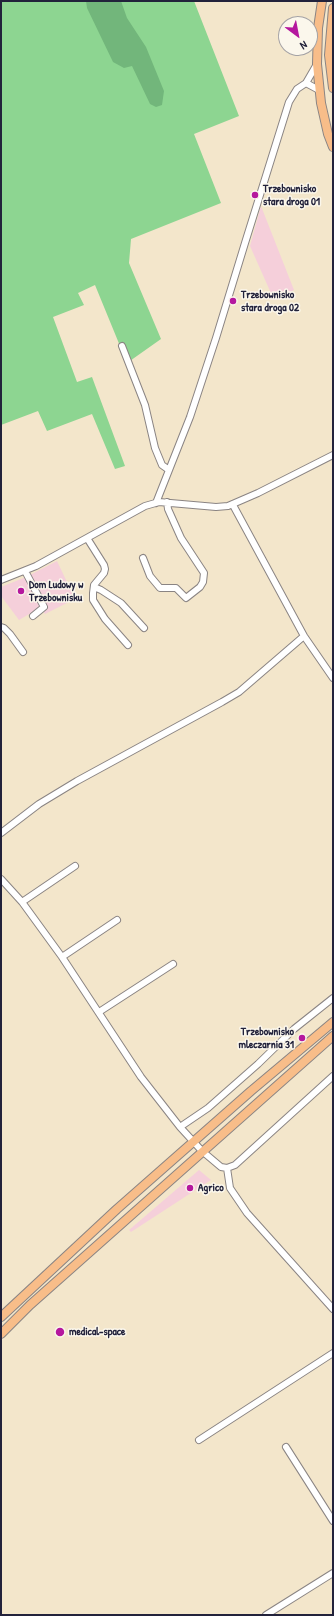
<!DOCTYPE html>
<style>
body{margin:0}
#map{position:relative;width:334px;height:1616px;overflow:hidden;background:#f3e6cb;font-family:"Patrick Hand",sans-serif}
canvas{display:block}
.frame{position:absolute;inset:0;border:2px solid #22223b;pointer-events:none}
.north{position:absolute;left:278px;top:16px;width:40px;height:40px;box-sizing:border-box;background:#fbf7ec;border:1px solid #a4a2a5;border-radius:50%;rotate:148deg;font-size:11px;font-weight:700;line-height:16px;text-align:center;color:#22223b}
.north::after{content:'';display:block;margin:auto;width:14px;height:18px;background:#b5179e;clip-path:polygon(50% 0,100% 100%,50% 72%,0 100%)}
</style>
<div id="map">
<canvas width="334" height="1616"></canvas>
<div class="frame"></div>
<div class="north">N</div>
</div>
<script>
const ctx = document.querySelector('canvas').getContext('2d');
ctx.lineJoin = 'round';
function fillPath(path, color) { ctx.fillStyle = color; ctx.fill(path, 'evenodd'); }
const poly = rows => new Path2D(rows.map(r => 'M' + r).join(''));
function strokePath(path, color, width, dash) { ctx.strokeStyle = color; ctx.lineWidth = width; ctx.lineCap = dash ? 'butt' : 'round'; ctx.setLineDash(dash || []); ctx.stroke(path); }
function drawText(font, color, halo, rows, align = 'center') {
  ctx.font = font + ' "Patrick Hand",sans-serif'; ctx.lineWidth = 3; ctx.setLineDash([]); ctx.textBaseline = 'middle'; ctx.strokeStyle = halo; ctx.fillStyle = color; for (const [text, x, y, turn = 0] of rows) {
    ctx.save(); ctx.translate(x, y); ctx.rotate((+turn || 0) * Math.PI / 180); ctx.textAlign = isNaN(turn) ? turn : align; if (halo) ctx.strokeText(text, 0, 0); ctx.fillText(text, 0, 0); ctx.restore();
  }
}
fillPath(poly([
 [261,206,294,290,274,300,250,246],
 [57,561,75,599,45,614,41,607,19,620,1,596,1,587,26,577],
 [199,1170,211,1180,131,1232,129,1230]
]), '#f5cfda');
fillPath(poly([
 [1,1,194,1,239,116,194,134,221,203,131,239,129,263,161,339,127,363,95,285,78,293,84,305,53,317,77,382,92,377,125,466,115,469,92,414,47,431,38,411,1,425]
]), '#8dd591');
fillPath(poly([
 [86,1,121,1,127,18,146,47,164,91,162,105,156,107,150,104,132,66,124,68,113,62,87,8]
]), '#72b67b');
const minor = poly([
 [306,83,319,90],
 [122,346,145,405,155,448,162,465,169,470],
 [156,503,190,417,216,338,245,243,289,102,297,89,306,83,317,64],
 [233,505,304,636,333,678],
 [87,538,104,565,105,569,104,573,94,585,93,593,93,600,105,619,128,645],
 [143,558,150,576,160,588,176,588,186,598,200,587,203,582,204,573,181,538,168,509,167,502],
 [25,571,44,607,33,616],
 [1,580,36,566,145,506,159,502,216,507,228,506,258,493,333,455],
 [94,587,101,590,121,603,144,628],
 [1,627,4,628,10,634,23,652],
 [1,833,39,804,77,781,222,702,239,692,304,636],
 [1,879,22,902,62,957,141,1077,180,1127,202,1151,221,1167,227,1168,235,1165,333,1076],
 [22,902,75,866],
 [62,957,117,920],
 [99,1012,173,964],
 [180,1127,208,1108,258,1064,294,1029,333,998],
 [227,1168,230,1188,247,1213,333,1309],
 [199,1440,333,1353],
 [286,1447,333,1521],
 [266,1615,333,1573]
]);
const major = poly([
 [322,1,318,28,317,64,321,103,328,134,333,147],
 [333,8,329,55,333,88],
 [1,1317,117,1209,251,1091,333,1022],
 [1,1334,30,1305,333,1036]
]);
strokePath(minor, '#8a8483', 8);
strokePath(major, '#8a8483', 10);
strokePath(minor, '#fff', 6);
strokePath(major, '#f8bd89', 8);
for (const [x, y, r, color] of [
 [255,195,4,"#b5179e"],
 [233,301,4,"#b5179e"],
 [21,591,4,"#b5179e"],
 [302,1038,4,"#b5179e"],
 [190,1188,4,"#b5179e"],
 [60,1332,5,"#b5179e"]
]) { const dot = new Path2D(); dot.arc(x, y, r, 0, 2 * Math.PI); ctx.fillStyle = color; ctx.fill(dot); strokePath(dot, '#fbf7ec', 1.5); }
drawText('bold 11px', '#22223b', '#fbf7ec', [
 ["Trzebownisko",263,189],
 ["stara droga 01",263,202],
 ["Trzebownisko",241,295],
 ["stara droga 02",241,308],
 ["Dom Ludowy w",29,585],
 ["Trzebownisku",29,598],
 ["Trzebownisko",294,1032,"right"],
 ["mleczarnia 31",294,1045,"right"],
 ["Agrico",198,1188],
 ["medical-space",69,1332]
], 'left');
</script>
